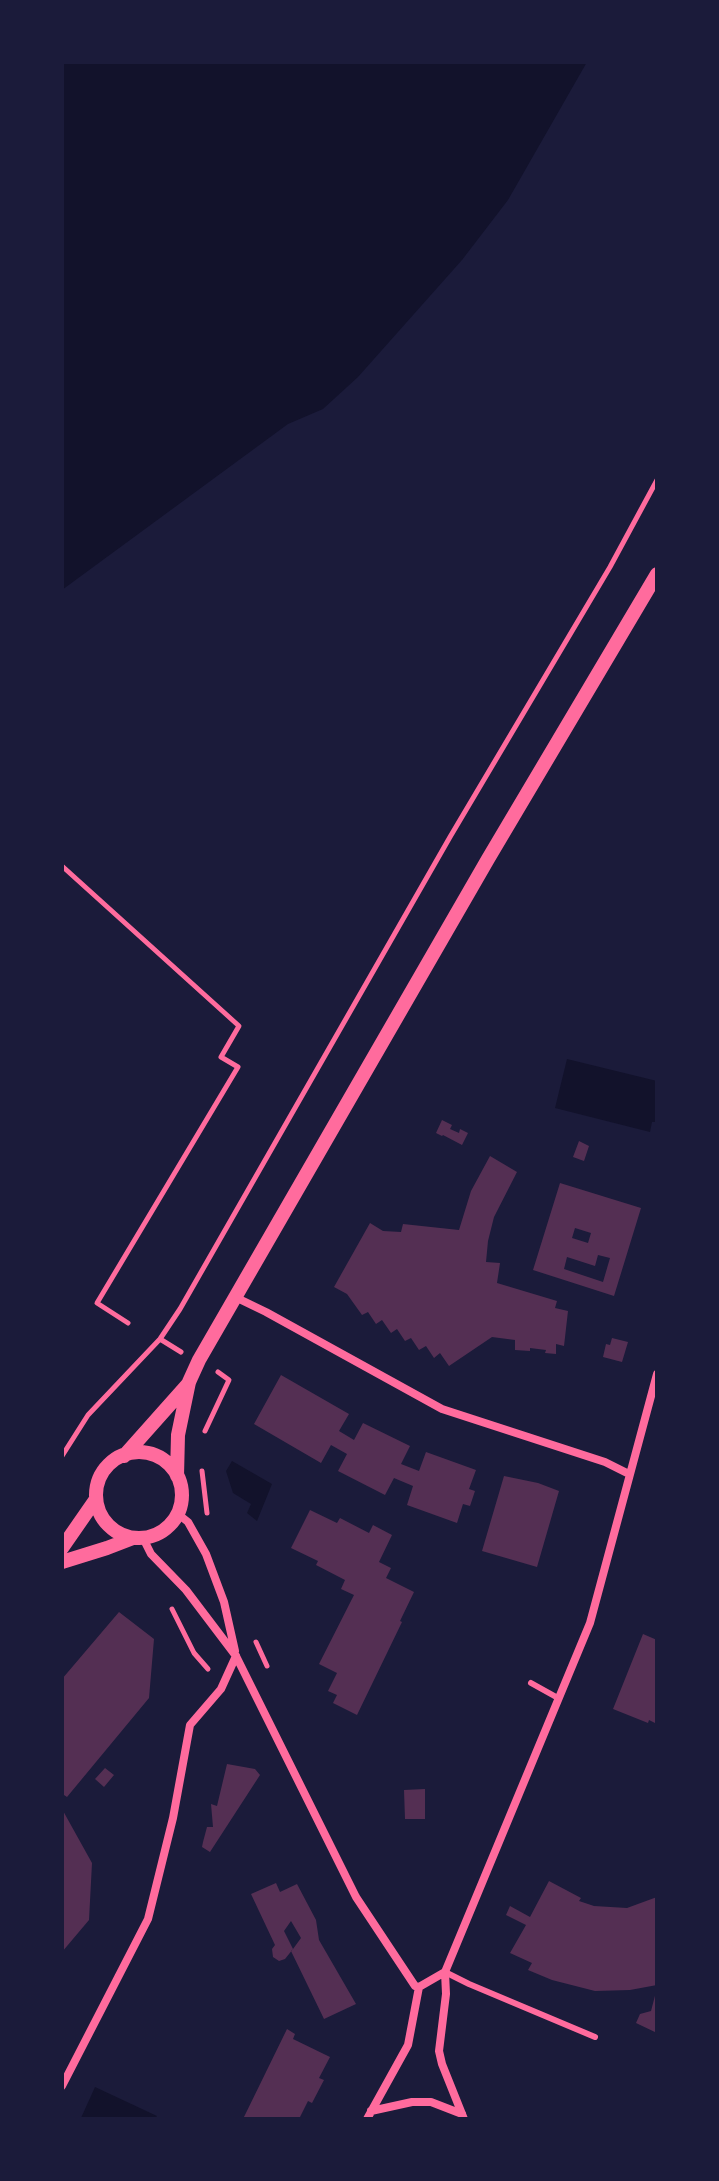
<!DOCTYPE html>
<style>
body{margin:0}
#map{position:relative;width:719px;height:2181px;overflow:hidden;background:#1b1b3a;font-family:"Public Sans",sans-serif}
canvas{display:block}
.frame{position:absolute;inset:0;border:64px solid #1b1b3a;pointer-events:none}
</style>
<div id="map">
<canvas width="719" height="2181"></canvas>
<div class="frame"></div>
</div>
<script>
const ctx = document.querySelector('canvas').getContext('2d');
ctx.lineJoin = 'round';
function fillPath(path, color) { ctx.fillStyle = color; ctx.fill(path, 'evenodd'); }
const poly = rows => new Path2D(rows.map(r => 'M' + r).join(''));
function strokePath(path, color, width, dash) { ctx.strokeStyle = color; ctx.lineWidth = width; ctx.lineCap = dash ? 'butt' : 'round'; ctx.setLineDash(dash || []); ctx.stroke(path); }
fillPath(poly([
 [62,62,587,62,508,200,462,260,358,377,323,409,288,424,62,590],
 [567,1059,657,1081,657,1122,652,1122,650,1132,555,1108],
 [232,1461,272,1484,257,1521,247,1513,251,1504,233,1493,226,1471],
 [95,2087,157,2116,155,2119,81,2118]
]), '#12122b');
fillPath(poly([
 [442,1120,452,1125,450,1129,459,1133,460,1129,468,1133,462,1145,443,1135,442,1136,436,1133],
 [579,1141,589,1146,584,1161,573,1157],
 [490,1156,517,1172,494,1217,488,1241,486,1262,500,1263,497,1283,557,1301,555,1308,568,1311,564,1346,556,1344,556,1354,545,1353,546,1350,530,1348,530,1351,515,1350,515,1340,492,1337,449,1366,440,1353,434,1358,426,1346,419,1350,411,1338,405,1341,397,1329,391,1333,382,1320,376,1324,368,1312,362,1315,347,1294,334,1287,370,1223,383,1231,401,1232,403,1224,459,1230,471,1191],
 [560,1183,641,1208,614,1296,533,1270],
 [575,1228,591,1233,588,1243,572,1238],
 [598,1255,610,1258,603,1282,564,1269,567,1257,595,1266],
 [612,1338,628,1342,622,1362,603,1357,606,1344,610,1345],
 [281,1375,349,1414,339,1431,354,1440,363,1423,410,1446,401,1464,419,1471,426,1452,476,1470,469,1489,475,1491,470,1506,463,1504,457,1523,407,1505,413,1486,394,1478,385,1495,338,1471,347,1454,331,1445,321,1463,254,1424],
 [504,1476,538,1483,559,1491,537,1567,482,1551],
 [310,1510,337,1523,340,1518,369,1533,373,1525,392,1535,379,1562,391,1568,386,1578,414,1592,400,1621,402,1622,357,1715,333,1703,337,1695,328,1691,337,1673,319,1664,354,1595,341,1589,345,1580,316,1565,318,1561,291,1548],
 [119,1612,154,1639,149,1698,67,1797,64,1795,62,1797,62,1679],
 [643,1634,657,1640,657,1724,649,1720,648,1723,613,1709],
 [227,1764,255,1769,260,1775,210,1852,202,1847,203,1842,207,1827,213,1827,211,1804,217,1806],
 [105,1768,114,1775,104,1787,95,1779],
 [425,1789,425,1819,405,1819,404,1790],
 [62,1809,92,1863,89,1920,62,1952],
 [549,1881,581,1898,579,1901,594,1906,627,1908,657,1897,657,1985,630,1990,595,1991,552,1980,528,1970,532,1963,510,1953,526,1925,506,1915,510,1906,530,1917],
 [276,1883,280,1892,297,1884,316,1920,319,1940,356,2004,324,2019,291,1951,293,1949,285,1959,279,1961,273,1957,272,1949,275,1945,251,1894],
 [291,1921,301,1938,293,1949,284,1931],
 [656,1992,657,1992,657,2033,636,2023,640,2014,651,2011],
 [287,2029,295,2034,293,2039,330,2057,319,2078,324,2080,312,2103,308,2101,299,2119,243,2119]
]), '#542f53');
strokePath(poly([
 [62,866,239,1026,221,1057,238,1067,97,1303,128,1323],
 [160,1339,181,1352],
 [205,1431,229,1380,218,1372],
 [62,1456,88,1415,160,1339,180,1309,450,837,610,567,657,480],
 [202,1471,207,1513],
 [172,1609,194,1653,208,1669],
 [256,1642,267,1666]
]), '#ff6b9d', 5);
strokePath(poly([
 [531,1683,558,1698],
 [445,1972,469,1984,595,2037]
]), '#ff6b9d', 6);
strokePath(poly([
 [235,1297,266,1312,442,1409,605,1462,629,1474],
 [178,1514,188,1522,206,1554,224,1602,235,1651],
 [143,1538,151,1554,186,1590,236,1656,356,1897,415,1986,419,1987],
 [445,1972,446,1994,439,2051,442,2064,464,2119],
 [62,2086,148,1919,173,1818,190,1725,221,1689,236,1656],
 [371,2111,412,2102,431,2102,462,2114],
 [367,2119,408,2045,419,1987,445,1972,590,1623,657,1374]
]), '#ff6b9d', 8);
strokePath(poly([
 '96 1495a43 43 0 1 1 86 0a43 43 0 1 1-86 0Z',
 [124,1456,189,1383],
 [177,1476,178,1435,189,1382,199,1360,488,859,657,574],
 [62,1548,96,1499],
 [62,1562,107,1548,133,1538]
]), '#ff6b9d', 14);
</script>
